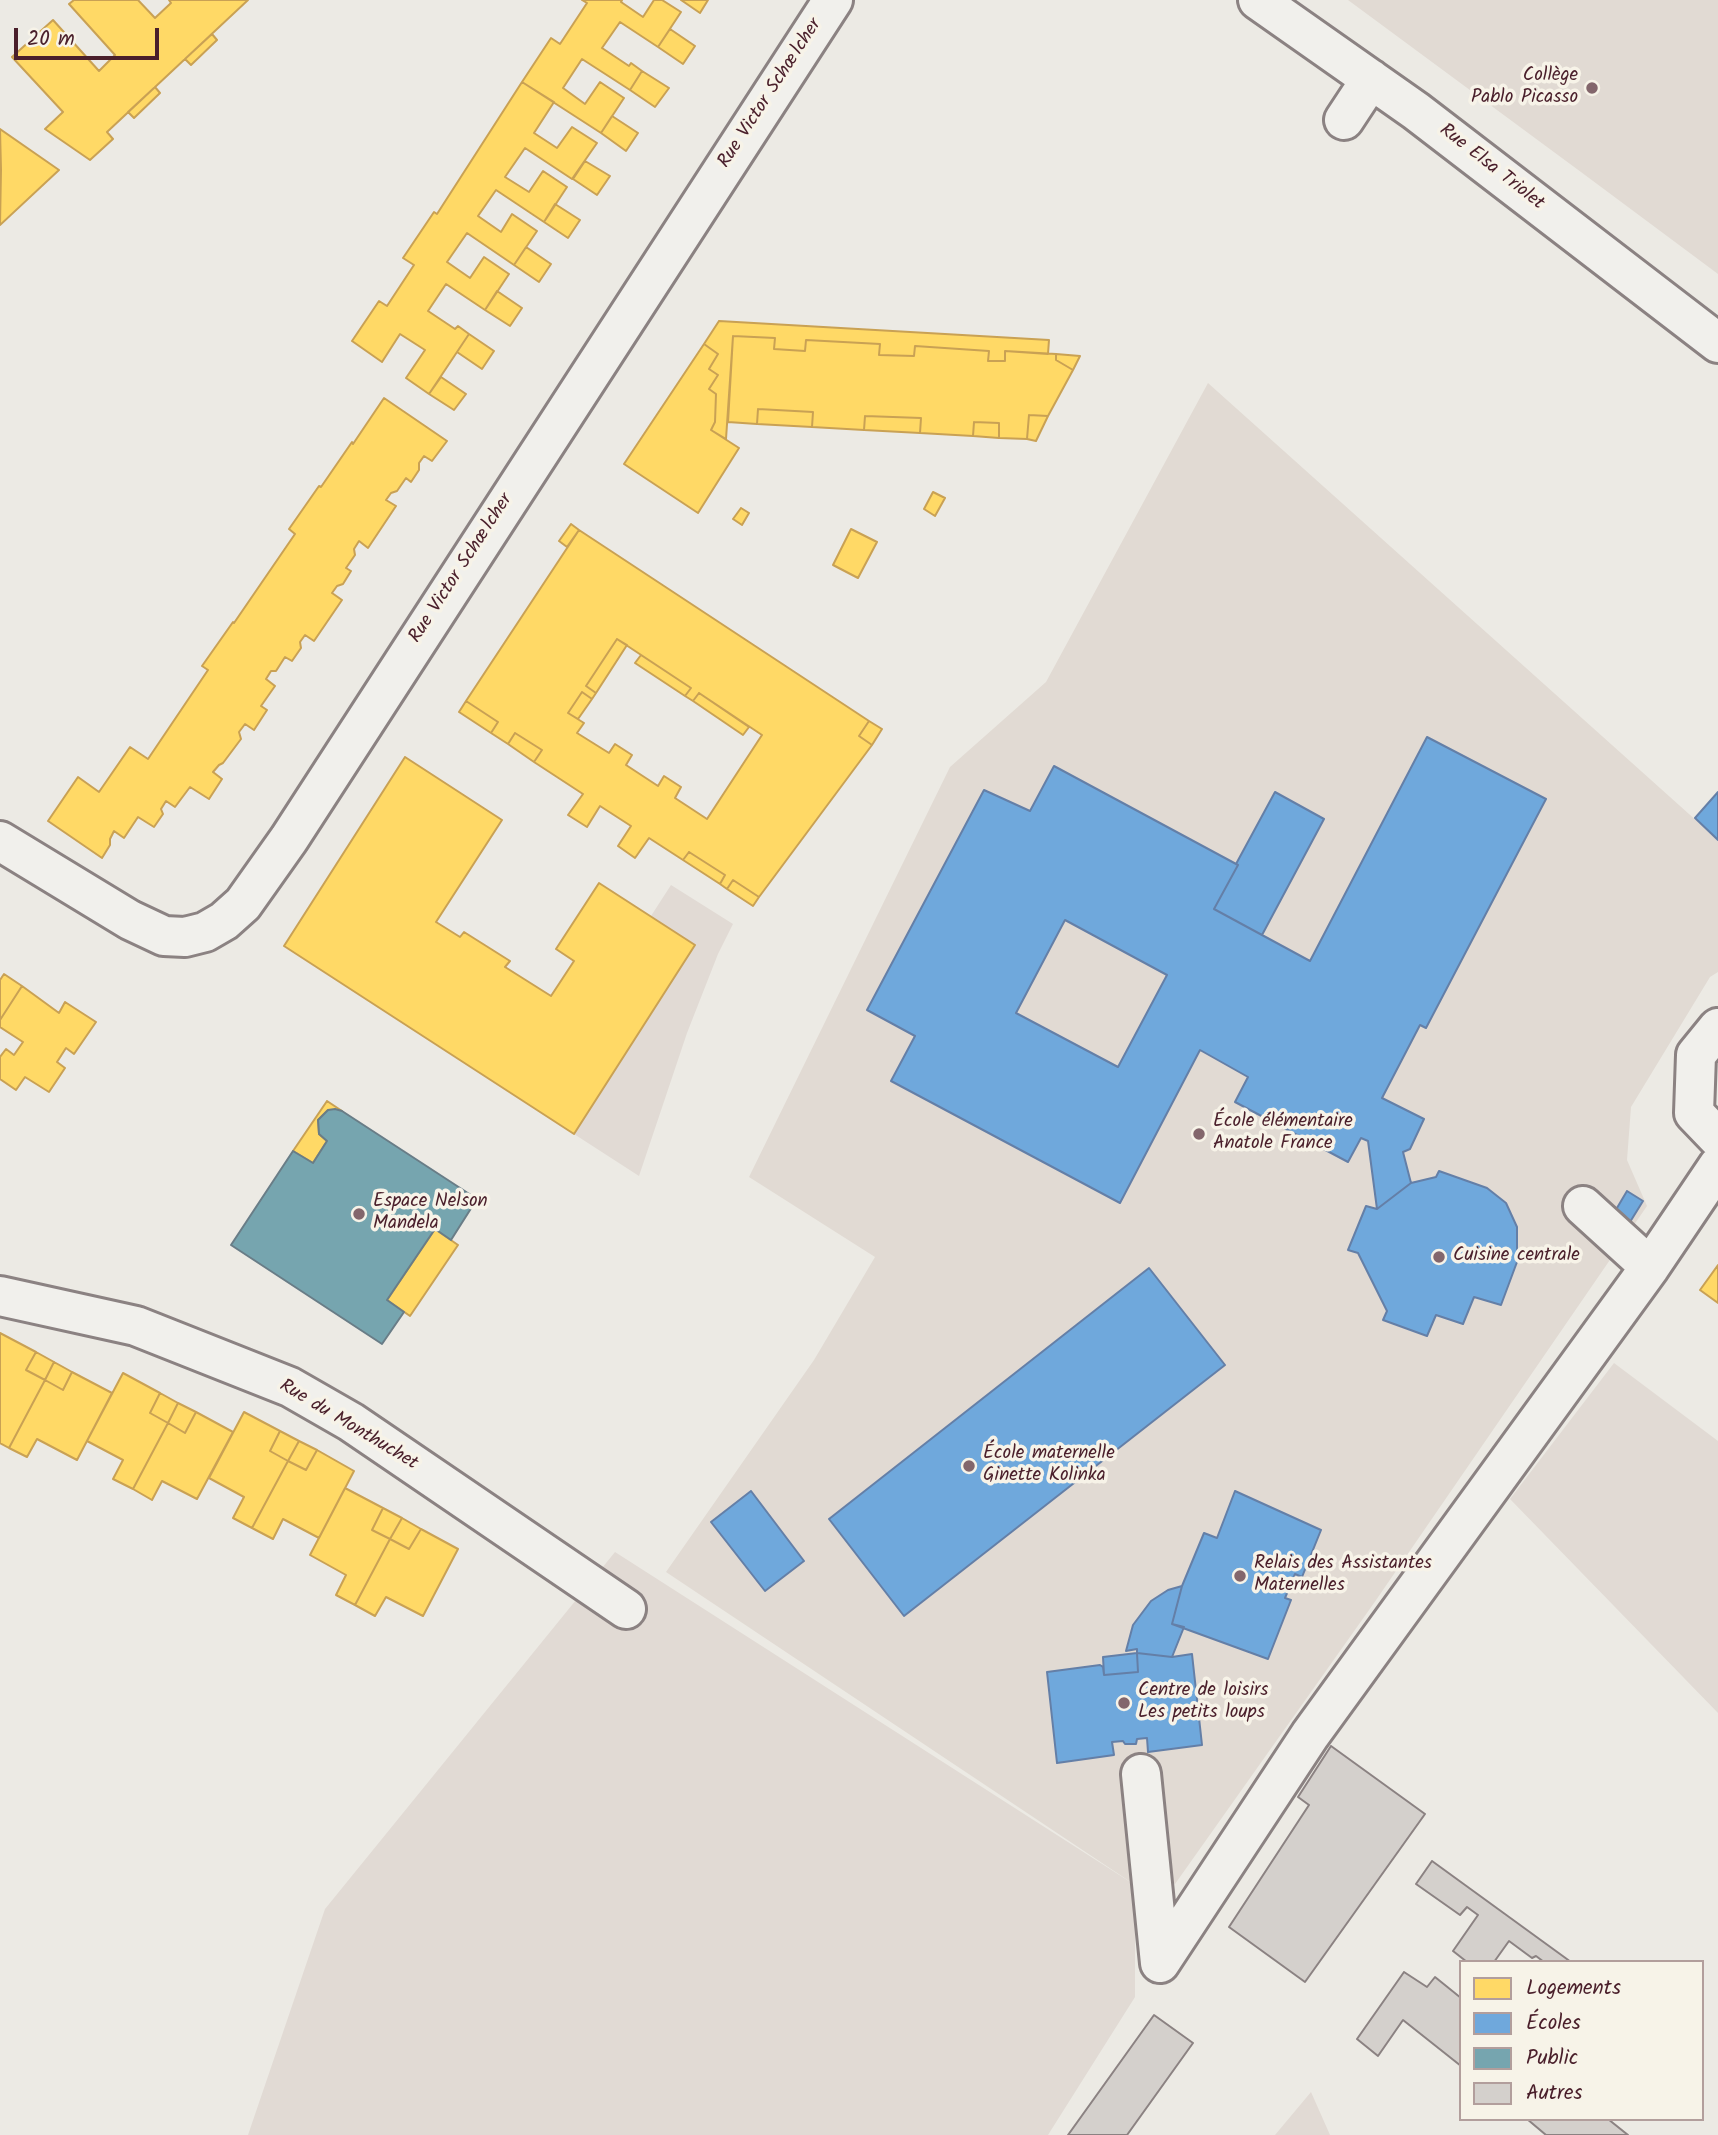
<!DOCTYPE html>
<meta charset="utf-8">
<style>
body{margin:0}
#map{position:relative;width:1718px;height:2135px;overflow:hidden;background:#eceae4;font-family:Kalam,sans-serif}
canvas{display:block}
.legend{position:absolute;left:1459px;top:1960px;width:245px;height:161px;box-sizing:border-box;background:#f7f3e8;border:2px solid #b29e9c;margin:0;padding:9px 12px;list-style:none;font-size:21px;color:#4a1f2b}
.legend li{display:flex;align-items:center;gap:14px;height:35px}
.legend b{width:35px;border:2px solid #b29e9c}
.scale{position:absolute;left:14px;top:28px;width:145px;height:32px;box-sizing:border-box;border:4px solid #4a1f2b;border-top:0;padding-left:9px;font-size:21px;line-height:24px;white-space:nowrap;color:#4a1f2b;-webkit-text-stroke:5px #f7f3e8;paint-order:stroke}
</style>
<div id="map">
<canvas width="1718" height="2135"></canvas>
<ul class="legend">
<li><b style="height:19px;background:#ffd966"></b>Logements</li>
<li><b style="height:19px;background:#6fa8dc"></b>Écoles</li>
<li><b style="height:19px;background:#76a5af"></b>Public</li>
<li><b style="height:19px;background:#d4d0cc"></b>Autres</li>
</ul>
<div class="scale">20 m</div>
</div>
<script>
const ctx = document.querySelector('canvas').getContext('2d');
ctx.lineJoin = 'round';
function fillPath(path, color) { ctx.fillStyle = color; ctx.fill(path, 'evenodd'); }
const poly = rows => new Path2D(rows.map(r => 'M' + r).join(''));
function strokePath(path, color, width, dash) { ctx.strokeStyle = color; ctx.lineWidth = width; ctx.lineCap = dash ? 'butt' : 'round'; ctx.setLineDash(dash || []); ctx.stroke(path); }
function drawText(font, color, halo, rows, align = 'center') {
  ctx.font = font + ' Kalam,sans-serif'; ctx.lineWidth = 7; ctx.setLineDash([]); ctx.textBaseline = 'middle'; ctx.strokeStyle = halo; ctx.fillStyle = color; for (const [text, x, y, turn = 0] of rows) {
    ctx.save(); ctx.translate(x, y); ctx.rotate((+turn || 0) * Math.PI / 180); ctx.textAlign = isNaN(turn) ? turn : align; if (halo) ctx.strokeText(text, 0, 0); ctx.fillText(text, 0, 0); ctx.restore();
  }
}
fillPath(poly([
 [1348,0,1718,0,1718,274,1585,175],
 [1208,383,1718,840,1718,972,1710,977,1631,1107,1627,1160,1647,1206,1374,1603,1175,1884,1157,1873,1135,1885,666,1572,814,1360,875,1257,749,1177,950,767,1046,682]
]), '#e1dad3');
fillPath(poly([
 [671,885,733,924,718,954,687,1033,639,1176,574,1134,695,945,651,916],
 [1614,1363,1718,1441,1718,1713,1510,1499],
 [615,1552,1135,1885,1135,1997,1048,2135,248,2135,325,1909],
 [1311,2092,1330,2135,1275,2135]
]), '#e1dad4');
const homes = poly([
 [74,0,138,0,155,18,171,3,169,0,248,0,107,132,113,139,90,160,45,129,63,112,12,57,53,20,99,71,115,55,69,4,74,0],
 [582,0,622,0,621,2,643,17,654,0,662,0,681,12,658,47,620,22,602,48,629,66,631,63,642,71,630,90,582,59,563,88,585,104,600,82,624,98,601,133,522,82,551,38,560,44,587,3,582,0],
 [681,0,708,0,700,13,681,0],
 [670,29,695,46,683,64,658,47,670,29],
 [212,34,217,40,191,65,185,59,212,34],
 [642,71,669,88,655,107,630,90,642,71],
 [522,82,554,102,534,133,557,148,572,127,597,143,572,179,525,148,505,177,529,192,543,171,567,187,544,222,496,190,478,216,501,232,512,214,537,231,514,265,467,233,447,262,470,278,484,257,509,274,485,310,446,284,428,311,455,329,458,326,469,334,429,394,406,378,425,350,400,334,382,362,352,341,379,301,387,306,414,265,403,258,434,212,437,214,522,82],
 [155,87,160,93,134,118,128,112,155,87],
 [612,116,638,133,626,151,601,133,612,116],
 [0,129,59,170,0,225,1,170,0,129],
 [585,161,610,176,597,195,573,179,585,161],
 [555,204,580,220,568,238,544,222,555,204],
 [526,247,551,264,539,282,514,265,526,247],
 [497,291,522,308,510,326,485,310,497,291],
 [719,321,1049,340,1048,354,1005,351,1005,361,988,361,989,351,915,346,914,356,879,355,880,344,806,340,805,351,774,349,775,338,733,336,726,439,711,430,715,422,716,394,709,389,718,375,709,369,718,354,704,344,719,321],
 [469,334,494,351,482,369,457,352,469,334],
 [733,336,775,338,774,349,805,351,806,340,880,344,879,355,914,356,915,346,989,351,988,361,1005,361,1005,351,1056,354,1056,360,1073,370,1048,416,1029,415,1027,439,999,438,999,423,974,422,973,436,920,433,921,418,865,416,864,430,812,427,813,412,758,409,757,424,728,422,733,336],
 [704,344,718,354,709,369,718,375,709,389,716,394,715,422,711,430,739,448,698,513,624,464,704,344],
 [1056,354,1080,356,1073,370,1056,360,1056,354],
 [441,377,466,394,454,410,429,394,441,377],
 [384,398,447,441,432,461,424,456,419,463,419,470,411,482,406,478,397,491,391,493,386,500,396,506,368,548,359,541,354,549,355,555,346,568,351,571,343,584,337,586,332,593,342,600,314,641,305,635,300,642,301,648,292,661,285,657,276,671,271,671,266,679,275,686,261,706,267,710,254,730,245,724,239,732,241,739,223,763,219,765,213,772,222,779,209,799,190,787,175,807,166,801,161,809,163,814,154,827,138,817,124,838,114,831,110,839,110,845,102,858,48,821,78,777,99,792,130,747,148,759,208,670,202,666,233,622,234,623,295,534,289,529,319,486,321,487,352,442,353,444,384,398],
 [758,409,813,412,812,427,757,424,758,409],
 [1029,415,1048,416,1036,441,1027,439,1029,415],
 [865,416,921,418,920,433,864,430,865,416],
 [974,422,999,423,999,438,973,436,974,422],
 [933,492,945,498,935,516,924,509,933,492],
 [741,508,749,513,742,525,733,519,741,508],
 [571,524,579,530,567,547,559,541,571,524],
 [851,529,877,542,858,578,833,565,851,529],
 [579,530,869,721,859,736,872,745,759,897,733,880,727,889,720,884,725,875,689,852,683,860,649,838,635,858,618,846,631,826,600,806,587,827,568,815,583,794,534,762,542,750,515,733,508,744,491,733,498,722,466,701,579,530],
 [617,639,691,688,685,696,693,701,699,693,762,735,707,819,675,798,681,787,664,776,658,786,626,765,632,755,615,744,609,753,577,733,584,723,568,713,582,692,592,699,596,693,586,686,617,639],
 [617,639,627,645,596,693,586,686,617,639],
 [641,655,691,688,685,696,635,663,641,655],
 [582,692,592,699,578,719,568,713,582,692],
 [699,693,749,727,743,735,693,701,699,693],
 [466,701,498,722,491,733,459,712,466,701],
 [869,721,882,729,872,745,859,736,869,721],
 [515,733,542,750,534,762,508,744,515,733],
 [405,757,502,820,436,922,460,937,464,932,510,961,505,967,551,996,574,961,556,949,599,883,695,945,574,1134,284,946,405,757],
 [689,852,725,875,720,884,683,860,689,852],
 [733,880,759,897,753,906,727,889,733,880],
 [4,974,22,986,0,1020,0,980,4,974],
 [22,986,59,1013,65,1002,96,1022,74,1054,66,1048,57,1062,65,1068,49,1092,25,1077,16,1090,0,1079,0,1057,6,1049,14,1055,23,1042,0,1027,0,1020,22,986],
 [327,1101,342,1111,328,1110,318,1120,319,1134,327,1141,313,1163,293,1151,327,1101],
 [435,1229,458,1245,410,1316,387,1300,435,1229],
 [1718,1265,1718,1303,1700,1290,1718,1265],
 [0,1333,36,1352,26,1370,45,1380,9,1448,0,1443,0,1333],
 [36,1352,54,1362,45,1380,26,1370,36,1352],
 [54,1362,72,1372,63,1390,45,1380,54,1362],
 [72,1372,112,1393,77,1460,37,1439,27,1457,9,1448,45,1380,63,1390,72,1372],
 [123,1373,160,1393,150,1413,168,1423,133,1489,113,1479,123,1460,87,1441,123,1373],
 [160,1393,178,1403,168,1423,150,1413,160,1393],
 [178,1403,196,1412,185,1433,168,1423,178,1403],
 [196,1412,233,1432,197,1499,162,1481,152,1500,133,1489,168,1423,185,1433,196,1412],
 [244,1412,280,1431,270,1451,288,1461,252,1528,233,1518,244,1497,209,1478,244,1412],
 [280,1431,299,1441,288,1461,270,1451,280,1431],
 [299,1441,317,1450,306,1470,288,1461,299,1441],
 [317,1450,354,1471,319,1538,283,1519,273,1539,252,1528,288,1461,306,1470,317,1450],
 [345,1488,383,1508,372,1530,390,1539,355,1605,336,1595,346,1575,310,1555,345,1488],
 [383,1508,402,1518,390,1539,372,1530,383,1508],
 [402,1518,421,1529,409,1549,390,1539,402,1518],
 [421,1529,458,1549,423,1616,386,1597,375,1616,355,1605,390,1539,409,1549,421,1529]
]);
fillPath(homes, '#ffd966');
strokePath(homes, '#c9a154', 2);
const schools = poly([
 [1427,737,1546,799,1426,1028,1420,1025,1382,1098,1424,1119,1410,1149,1403,1152,1411,1183,1377,1209,1368,1141,1361,1138,1348,1162,1235,1102,1248,1077,1200,1050,1120,1203,891,1081,915,1036,867,1010,984,790,1030,811,1054,766,1238,865,1214,909,1310,961,1427,737],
 [1065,920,1167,975,1118,1067,1016,1013,1065,920],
 [1275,792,1324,819,1262,935,1214,909,1238,865,1236,864,1275,792],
 [1718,792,1718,840,1695,818,1718,792],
 [1439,1171,1487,1188,1506,1203,1517,1227,1517,1262,1501,1305,1474,1297,1463,1324,1436,1315,1427,1336,1383,1320,1387,1311,1358,1253,1348,1250,1366,1206,1377,1209,1411,1183,1436,1177,1439,1171],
 [1627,1191,1643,1201,1630,1222,1614,1213,1627,1191],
 [1149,1268,1225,1365,904,1616,829,1519,1149,1268],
 [751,1491,804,1561,765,1591,711,1522,751,1491],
 [1235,1491,1321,1530,1302,1577,1295,1574,1285,1598,1291,1600,1268,1659,1172,1624,1182,1586,1204,1533,1217,1538,1235,1491],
 [1182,1586,1172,1624,1184,1627,1172,1657,1137,1653,1137,1649,1126,1651,1133,1625,1151,1601,1168,1590,1182,1586],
 [1137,1653,1172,1657,1192,1654,1202,1745,1148,1752,1147,1738,1137,1739,1136,1744,1125,1744,1123,1741,1112,1742,1114,1755,1057,1763,1047,1672,1100,1665,1103,1667,1104,1675,1138,1672,1137,1653],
 [1137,1653,1138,1672,1104,1675,1103,1657,1137,1653]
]);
fillPath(schools, '#6fa8dc');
strokePath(schools, '#647fa7', 2);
const public = poly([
 [335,1109,342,1111,477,1199,451,1240,435,1229,387,1300,404,1312,382,1344,231,1245,293,1151,313,1163,327,1141,319,1134,318,1120,328,1110,335,1109]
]);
fillPath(public, '#76a5af');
strokePath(public, '#697d87', 2);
const building = poly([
 [1331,1746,1425,1814,1305,1982,1229,1927,1309,1805,1298,1797,1331,1746],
 [1432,1861,1571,1962,1544,1962,1536,1956,1532,1958,1509,1941,1494,1962,1467,1962,1453,1951,1478,1915,1467,1907,1460,1915,1416,1884,1432,1861],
 [1404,1972,1427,1987,1435,1977,1461,1998,1461,2066,1403,2020,1378,2056,1357,2039,1404,1972],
 [1154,2015,1193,2043,1127,2135,1068,2135,1154,2015],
 [1527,2119,1608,2119,1628,2135,1546,2135,1527,2119]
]);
fillPath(building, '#d4d0cc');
strokePath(building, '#8b8282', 2);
const minor = poly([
 [1258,0,1416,111,1718,343],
 [1344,120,1371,79],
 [0,841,130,920,164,936,185,937,205,932,224,921,243,904,289,839,833,0],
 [1718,1028,1696,1055,1694,1113,1718,1138],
 [1583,1206,1650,1267],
 [0,1296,136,1326,290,1387,351,1422,626,1609],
 [1141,1774,1160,1963],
 [1160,1963,1310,1735,1650,1267,1718,1166]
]);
strokePath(minor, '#8b8282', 44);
strokePath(minor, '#f1f0ec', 38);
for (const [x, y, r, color] of [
 [1592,88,7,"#83666c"],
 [1199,1134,7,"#83666c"],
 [359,1214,7,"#83666c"],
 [1439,1257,7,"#83666c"],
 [969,1466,7,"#83666c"],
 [1240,1576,7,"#83666c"],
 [1124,1703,7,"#83666c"]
]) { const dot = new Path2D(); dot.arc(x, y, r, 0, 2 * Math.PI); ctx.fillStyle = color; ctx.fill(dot); strokePath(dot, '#f7f3e8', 2.5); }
drawText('19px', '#4a1f2b', '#f7f3e8', [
 ["Collège",1578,77,"right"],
 ["Pablo Picasso",1578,99,"right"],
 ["École élémentaire",1213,1123],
 ["Anatole France",1213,1145],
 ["Espace Nelson",373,1203],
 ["Mandela",373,1225],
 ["Cuisine centrale",1453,1257],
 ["École maternelle",983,1455],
 ["Ginette Kolinka",983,1477],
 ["Relais des Assistantes",1254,1565],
 ["Maternelles",1254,1587],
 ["Centre de loisirs",1138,1692],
 ["Les petits loups",1138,1714]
], 'left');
drawText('19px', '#4a1f2b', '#f7f3e8', [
 ["Rue Victor Schœlcher",771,94,-57],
 ["Rue Elsa Triolet",1491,168,38],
 ["Rue Victor Schœlcher",462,569,-57],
 ["Rue du Monthuchet",348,1426,31]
]);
</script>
